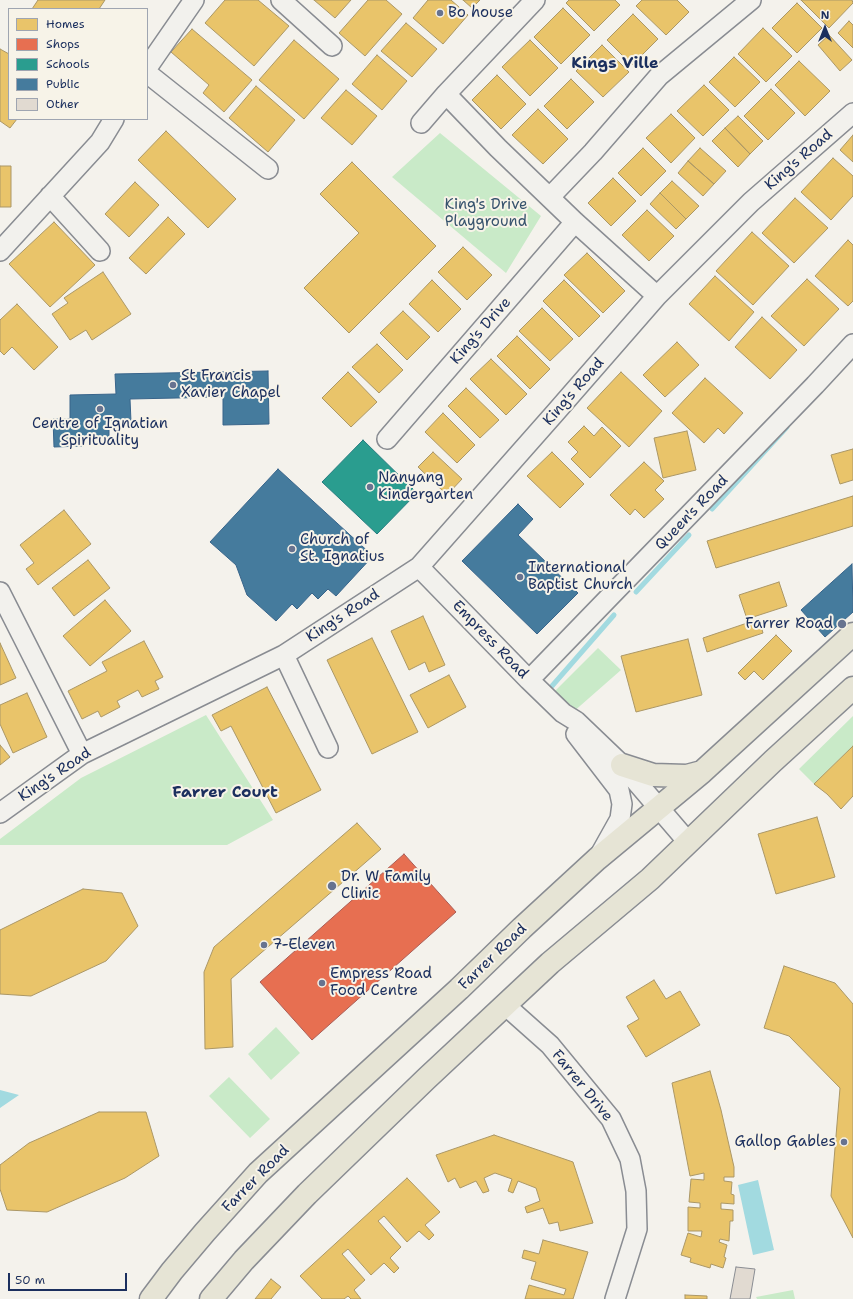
<!DOCTYPE html>
<style>
body{margin:0}
#map{position:relative;width:853px;height:1299px;overflow:hidden;background:#f4f2ec;font-family:"Shantell Sans",sans-serif}
canvas{display:block}
.legend{position:absolute;left:8px;top:8px;width:140px;height:112px;box-sizing:border-box;background:#f7f3e8;border:1px solid #9fa5b1;margin:0;padding:5px 7px;list-style:none;font-size:12px;color:#1b2f5e}
.legend li{display:flex;align-items:center;gap:8px;height:20px}
.legend b{width:20px;border:1px solid #9fa5b1}
.north{position:absolute;left:805px;top:8px;width:40px;height:40px;-webkit-text-stroke:3px #f7f3e8;paint-order:stroke;rotate:0deg;font-size:11px;font-weight:700;line-height:16px;text-align:center;color:#1b2f5e}
.north::after{content:'';display:block;margin:auto;width:14px;height:18px;background:#1b2f5e;clip-path:polygon(50% 0,100% 100%,50% 72%,0 100%)}
.scale{position:absolute;left:8px;top:1273px;width:119px;height:18px;box-sizing:border-box;border:2px solid #1b2f5e;border-top:0;padding-left:5px;font-size:12px;line-height:14px;white-space:nowrap;color:#1b2f5e;-webkit-text-stroke:3px #f7f3e8;paint-order:stroke}
</style>
<div id="map">
<canvas width="853" height="1299"></canvas>
<ul class="legend">
<li><b style="height:11px;background:#e9c46a"></b>Homes</li>
<li><b style="height:11px;background:#e76f51"></b>Shops</li>
<li><b style="height:11px;background:#2a9d8f"></b>Schools</li>
<li><b style="height:11px;background:#457b9d"></b>Public</li>
<li><b style="height:11px;background:#e1dad1"></b>Other</li>
</ul>
<div class="north">N</div>
<div class="scale">50 m</div>
</div>
<script>
const ctx = document.querySelector('canvas').getContext('2d');
ctx.lineJoin = 'round';
function fillPath(path, color) { ctx.fillStyle = color; ctx.fill(path, 'evenodd'); }
const poly = rows => new Path2D(rows.map(r => 'M' + r).join(''));
function strokePath(path, color, width, dash) { ctx.strokeStyle = color; ctx.lineWidth = width; ctx.lineCap = dash ? 'butt' : 'round'; ctx.setLineDash(dash || []); ctx.stroke(path); }
function drawText(font, color, halo, rows, align = 'center') {
  ctx.font = font + ' "Shantell Sans",sans-serif'; ctx.lineWidth = 4; ctx.setLineDash([]); ctx.textBaseline = 'middle'; ctx.strokeStyle = halo; ctx.fillStyle = color; for (const [text, x, y, turn = 0] of rows) {
    ctx.save(); ctx.translate(x, y); ctx.rotate((+turn || 0) * Math.PI / 180); ctx.textAlign = isNaN(turn) ? turn : align; if (halo) ctx.strokeText(text, 0, 0); ctx.fillText(text, 0, 0); ctx.restore();
  }
}
fillPath(poly([
 [440,133,541,216,506,273,392,177],
 [598,648,621,670,572,713,550,696],
 [206,715,273,820,227,845,0,845,0,839,81,778],
 [853,716,853,746,814,784,799,769],
 [276,1027,300,1053,271,1080,248,1054],
 [229,1077,270,1119,250,1138,209,1096],
 [793,1290,795,1299,757,1299,756,1297]
]), '#c9eac8');
fillPath(poly([
 [0,1090,19,1095,0,1108],
 [758,1180,774,1250,753,1255,738,1185]
]), '#a2dae0');
const homes = poly([
 [38,0,105,0,99,9,32,9,38,0],
 [225,0,258,0,289,26,254,66,205,23,225,0],
 [314,0,351,0,335,18,314,0],
 [368,0,386,0,402,14,365,56,339,33,368,0],
 [428,0,451,0,468,15,443,44,413,18,428,0],
 [463,0,480,0,472,8,463,0],
 [569,0,615,0,620,5,594,31,566,3,569,0],
 [642,0,677,0,689,12,666,35,636,6,642,0],
 [801,0,852,0,853,3,829,28,801,0],
 [797,3,822,28,797,53,772,28,797,3],
 [563,8,590,35,561,64,534,37,563,8],
 [633,14,658,39,632,65,607,40,633,14],
 [849,21,853,25,853,48,838,33,849,21],
 [406,23,437,49,412,77,381,51,406,23],
 [763,28,792,56,766,82,738,54,763,28],
 [192,29,252,80,224,112,203,93,209,85,171,52,192,29],
 [829,35,852,60,840,71,818,45,829,35],
 [294,40,339,79,304,119,259,80,294,40],
 [530,40,558,68,530,96,502,67,530,40],
 [602,45,629,72,603,97,576,71,602,45],
 [0,49,9,54,9,119,17,119,10,128,0,121,0,49],
 [377,55,407,81,382,110,352,84,377,55],
 [734,57,760,82,735,107,709,82,734,57],
 [799,61,830,91,805,116,775,85,799,61],
 [497,75,526,104,501,129,472,100,497,75],
 [571,79,594,102,567,129,544,106,571,79],
 [704,85,729,110,703,136,677,111,704,85],
 [256,86,295,120,268,152,229,118,256,86],
 [771,89,795,113,768,140,744,116,771,89],
 [346,90,377,116,352,145,321,118,346,90],
 [538,109,568,139,543,164,512,135,538,109],
 [671,114,695,138,671,163,646,138,671,114],
 [738,116,763,141,750,154,725,128,738,116],
 [725,128,750,154,738,167,712,141,725,128],
 [166,131,236,199,208,228,138,160,166,131],
 [853,135,853,162,840,150,853,135],
 [643,148,666,171,641,196,618,173,643,148],
 [700,148,726,171,714,184,688,161,700,148],
 [833,158,853,176,853,196,831,220,801,192,833,158],
 [688,161,714,184,703,196,678,173,688,161],
 [352,162,436,246,349,333,304,288,359,233,320,194,352,162],
 [0,166,11,166,11,207,0,207,0,166],
 [613,178,636,201,611,226,588,203,613,178],
 [672,181,699,206,686,219,660,193,672,181],
 [135,182,159,205,129,237,105,214,135,182],
 [660,193,686,219,676,229,650,204,660,193],
 [795,198,828,228,794,263,762,233,795,198],
 [647,210,674,236,649,261,622,235,647,210],
 [168,217,185,234,146,274,129,258,168,217],
 [54,222,95,265,50,307,9,264,54,222],
 [752,232,789,266,753,305,716,271,752,232],
 [848,240,853,245,853,301,848,306,815,276,848,240],
 [463,247,492,275,467,300,438,272,463,247],
 [587,253,625,291,603,313,564,275,587,253],
 [103,272,131,314,92,340,86,330,70,340,52,314,68,303,64,298,103,272],
 [715,276,754,312,729,341,689,304,715,276],
 [807,279,839,309,804,346,771,316,807,279],
 [432,280,461,309,438,332,409,304,432,280],
 [564,280,600,316,579,337,543,301,564,280],
 [17,304,58,347,34,370,12,347,4,355,0,351,0,320,17,304],
 [542,308,573,339,550,361,519,331,542,308],
 [403,311,430,337,407,360,380,333,403,311],
 [762,317,797,350,770,379,735,347,762,317],
 [517,336,550,369,530,389,497,356,517,336],
 [677,342,699,365,665,397,643,375,677,342],
 [377,344,403,370,379,393,352,367,377,344],
 [491,359,527,394,506,415,470,379,491,359],
 [348,372,377,402,351,427,322,398,348,372],
 [621,372,662,411,629,447,587,408,621,372],
 [705,378,743,413,724,434,718,428,704,443,672,413,705,378],
 [466,388,499,420,480,438,448,406,466,388],
 [443,413,475,445,457,463,425,432,443,413],
 [584,426,594,436,602,427,621,446,590,478,571,459,578,452,568,442,584,426],
 [687,431,696,470,663,478,654,438,687,431],
 [853,449,853,480,840,484,831,455,853,449],
 [433,452,462,479,447,495,418,467,433,452],
 [552,452,584,484,560,508,527,476,552,452],
 [644,462,664,481,655,490,664,499,644,518,635,509,630,515,610,495,644,462],
 [853,496,853,526,716,568,707,541,853,496],
 [64,510,91,544,38,585,26,569,34,563,20,545,64,510],
 [88,560,110,588,74,616,52,588,88,560],
 [779,582,787,606,747,619,739,595,779,582],
 [105,600,131,631,90,666,63,636,105,600],
 [423,616,445,665,429,672,425,662,409,670,391,631,423,616],
 [759,619,763,633,707,652,703,638,759,619],
 [776,635,792,651,763,680,754,671,745,680,738,673,776,635],
 [372,638,418,732,372,754,327,660,372,638],
 [688,639,702,695,636,712,621,656,688,639],
 [144,641,163,677,155,681,159,689,142,697,138,690,117,701,120,707,101,717,98,711,82,719,68,691,107,671,102,662,144,641],
 [0,643,16,678,0,685,0,643],
 [449,675,466,707,428,728,410,695,449,675],
 [267,687,321,790,276,813,231,726,221,731,212,715,267,687],
 [27,693,47,737,13,753,0,724,0,705,27,693],
 [0,745,10,757,0,765,0,745],
 [853,746,853,796,841,809,827,794,814,784,853,746],
 [817,817,835,877,776,894,758,834,817,817],
 [357,823,381,849,231,979,233,1047,205,1049,204,972,214,947,357,823],
 [83,889,122,893,138,926,106,961,31,996,0,994,0,930,83,889],
 [784,966,835,983,853,1004,853,1238,831,1196,840,1088,789,1036,764,1028,784,966],
 [654,980,666,999,680,991,700,1025,646,1057,627,1026,639,1019,626,997,654,980],
 [710,1071,721,1110,734,1167,734,1177,724,1177,724,1181,732,1182,731,1194,734,1195,734,1204,721,1203,721,1209,733,1210,733,1221,730,1221,729,1241,720,1239,719,1242,727,1245,724,1257,726,1258,723,1268,711,1264,710,1268,690,1262,691,1258,681,1255,688,1233,701,1237,702,1231,688,1231,688,1207,700,1208,700,1203,689,1202,691,1179,704,1180,704,1173,690,1176,672,1083,710,1071],
 [99,1112,146,1112,159,1156,125,1178,47,1212,7,1210,0,1189,0,1165,29,1143,99,1112],
 [494,1135,573,1162,593,1223,560,1231,558,1222,549,1224,543,1208,527,1213,525,1207,540,1201,536,1188,518,1181,513,1193,508,1191,512,1179,495,1173,484,1178,489,1191,483,1193,476,1181,460,1188,455,1178,448,1182,436,1155,494,1135],
 [407,1178,440,1212,425,1225,434,1235,429,1240,419,1231,407,1242,384,1216,378,1221,401,1247,390,1258,399,1268,394,1273,384,1263,371,1275,348,1249,342,1254,365,1280,354,1290,361,1299,351,1299,348,1296,344,1299,322,1299,300,1276,407,1178],
 [543,1240,588,1252,573,1299,525,1299,529,1285,564,1295,566,1289,531,1279,536,1262,522,1258,524,1250,539,1254,543,1240],
 [271,1279,281,1287,271,1299,255,1299,271,1279],
 [685,1295,707,1296,707,1299,685,1299,685,1295]
]);
fillPath(homes, '#e9c46a');
strokePath(homes, '#ab9766', 1);
const shops = poly([
 [404,854,456,912,312,1040,260,982,404,854]
]);
fillPath(shops, '#e76f51');
strokePath(shops, '#aa5c55', 1);
const schools = poly([
 [363,440,417,493,377,534,322,482,363,440]
]);
fillPath(schools, '#2a9d8f');
strokePath(schools, '#267c80', 1);
const public = poly([
 [268,371,269,424,223,425,223,397,130,399,131,422,109,423,109,438,82,439,82,446,54,447,53,419,70,419,70,395,116,394,115,374,268,371],
 [278,469,373,556,336,596,328,589,318,599,312,593,297,609,292,604,276,621,247,595,236,565,210,542,278,469],
 [518,504,533,519,518,535,578,593,537,634,462,561,518,504],
 [852,564,853,612,825,637,801,610,852,564]
]);
fillPath(public, '#457b9d');
strokePath(public, '#38648a', 1);
strokePath(poly([
 [712,509,787,427],
 [636,592,689,535],
 [552,686,614,615]
]), '#a2dae0', 5);
const building = poly([
 [736,1267,755,1269,750,1299,730,1299,736,1267]
]);
fillPath(building, '#e1dad1');
strokePath(building, '#898c92', 1);
const minor = poly([
 [281,0,332,46],
 [147,68,194,0],
 [147,73,268,169],
 [446,94,498,148,575,222,657,296],
 [421,123,446,94,535,0],
 [50,196,100,251],
 [550,197,593,152,659,76,751,0],
 [0,251,100,142,114,119],
 [387,439,575,222],
 [419,567,529,680,563,713,576,721,622,765,688,842],
 [0,592,82,754],
 [284,655,328,748],
 [529,680,815,385,853,344],
 [576,734,619,790,622,804,620,819,601,853],
 [0,813,82,754,284,655,419,567,555,413,657,296,751,202,853,113],
 [505,1005,550,1045,611,1119,630,1159,636,1191,637,1229,615,1299]
]);
const trunk = poly([
 [622,765,653,775,687,776,702,772],
 [151,1299,172,1271,205,1232,258,1173,459,989,522,928,597,859,702,772,853,634],
 [211,1299,244,1260,307,1194,426,1079,550,963,650,879,773,761,853,688]
]);
strokePath(minor, '#898c92', 22);
strokePath(trunk, '#898c92', 25);
strokePath(minor, '#f2f1ed', 19);
strokePath(trunk, '#e6e4d5', 22);
for (const [x, y, r, color] of [
 [440,13,4,"#677390"],
 [173,385,4,"#677390"],
 [100,409,4,"#677390"],
 [370,487,4,"#677390"],
 [292,549,4,"#677390"],
 [520,577,4,"#677390"],
 [842,624,5,"#677390"],
 [332,886,5,"#677390"],
 [264,945,4,"#677390"],
 [322,983,4,"#677390"],
 [844,1142,4,"#677390"]
]) { const dot = new Path2D(); dot.arc(x, y, r, 0, 2 * Math.PI); ctx.fillStyle = color; ctx.fill(dot); strokePath(dot, '#f7f3e8', 1.5); }
drawText('15px', '#1b2f5e', '#f7f3e8', [
 ["Bo house",448,13],
 ["St Francis",181,376],
 ["Xavier Chapel",181,393],
 ["Centre of Ignatian",100,424,"center"],
 ["Spirituality",100,441,"center"],
 ["Nanyang",378,478],
 ["Kindergarten",378,495],
 ["Church of",300,540],
 ["St. Ignatius",300,557],
 ["International",528,568],
 ["Baptist Church",528,585],
 ["Farrer Road",833,624,"right"],
 ["Dr. W Family",341,877],
 ["Clinic",341,894],
 ["7-Eleven",272,945],
 ["Empress Road",330,974],
 ["Food Centre",330,991],
 ["Gallop Gables",836,1142,"right"]
], 'left');
drawText('15px', '#1b2f5e', '#f7f3e8', [
 ["King's Road",799,160,-41],
 ["King's Drive",481,331,-49],
 ["King's Road",574,392,-49],
 ["Queen's Road",692,513,-46],
 ["King's Road",343,616,-33],
 ["Empress Road",490,640,46],
 ["King's Road",55,775,-34],
 ["Farrer Road",493,957,-44],
 ["Farrer Drive",582,1086,51],
 ["Farrer Road",256,1179,-45]
]);
drawText('15px', '#37536d', '#f7f3e8', [
 ["King's Drive",486,205],
 ["Playground",486,222]
]);
drawText('bold 16px', '#1b2f5e', '#f7f3e8', [
 ["Kings Ville",615,64],
 ["Farrer Court",225,793]
]);
</script>
